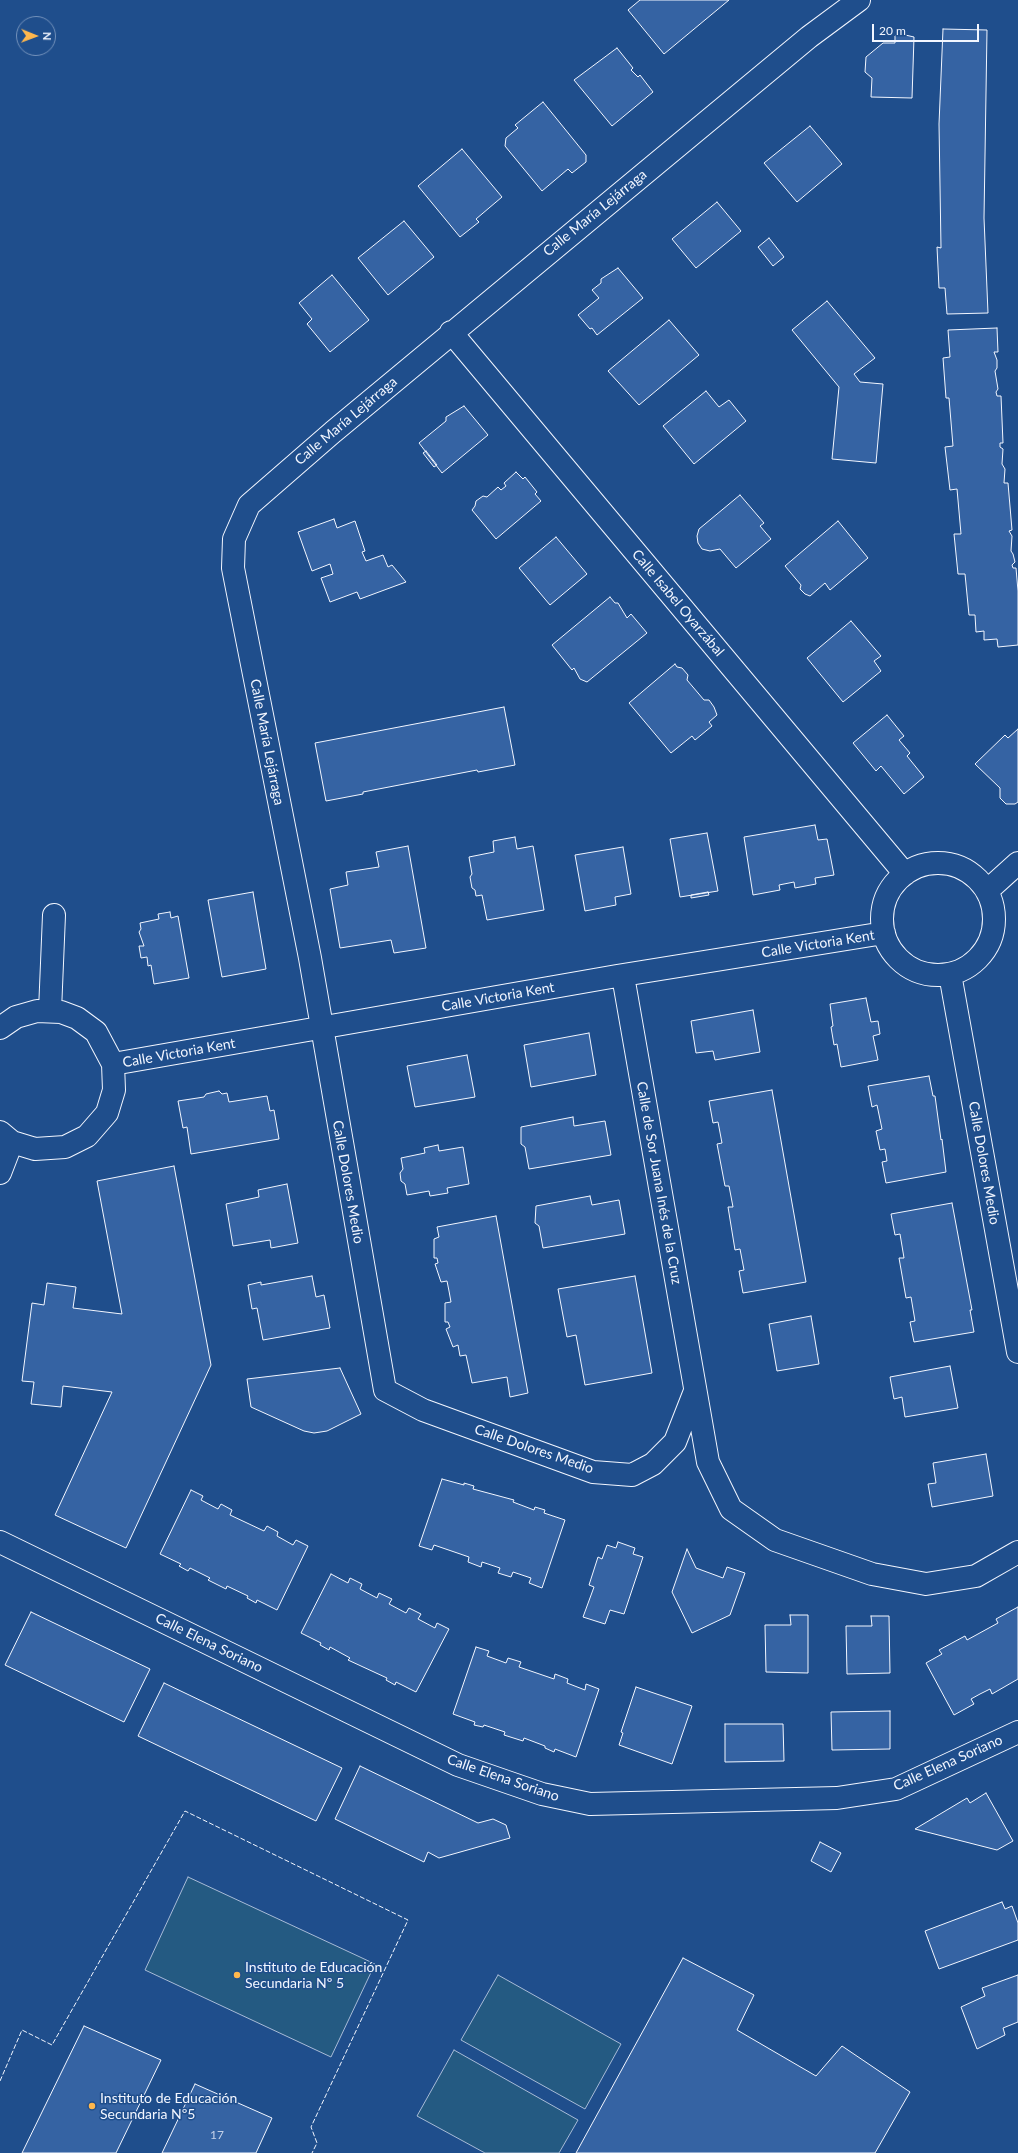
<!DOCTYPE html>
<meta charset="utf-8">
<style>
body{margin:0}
#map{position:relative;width:1018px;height:2153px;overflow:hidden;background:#1f4e8c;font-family:Lato,sans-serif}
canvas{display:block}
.north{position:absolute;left:16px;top:16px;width:40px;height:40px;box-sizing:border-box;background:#1f4e8c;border:1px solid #7391ba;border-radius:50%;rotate:91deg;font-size:11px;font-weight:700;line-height:16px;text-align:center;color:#f2f6ff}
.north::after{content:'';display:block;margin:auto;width:14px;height:18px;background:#ffb74d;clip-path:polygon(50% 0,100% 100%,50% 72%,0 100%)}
.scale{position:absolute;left:872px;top:24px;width:107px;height:18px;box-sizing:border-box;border:2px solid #f2f6ff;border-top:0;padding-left:5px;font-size:12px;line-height:14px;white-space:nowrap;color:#f2f6ff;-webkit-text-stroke:3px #1f4e8c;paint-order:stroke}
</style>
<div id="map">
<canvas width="1018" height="2153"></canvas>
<div class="north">N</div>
<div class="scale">20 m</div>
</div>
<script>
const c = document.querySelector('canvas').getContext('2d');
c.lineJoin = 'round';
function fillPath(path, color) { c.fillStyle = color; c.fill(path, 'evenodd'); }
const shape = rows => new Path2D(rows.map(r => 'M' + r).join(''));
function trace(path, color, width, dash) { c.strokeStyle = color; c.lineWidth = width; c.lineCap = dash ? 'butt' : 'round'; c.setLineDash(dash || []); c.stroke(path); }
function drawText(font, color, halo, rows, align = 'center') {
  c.font = font + ' Lato,sans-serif'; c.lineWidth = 3; c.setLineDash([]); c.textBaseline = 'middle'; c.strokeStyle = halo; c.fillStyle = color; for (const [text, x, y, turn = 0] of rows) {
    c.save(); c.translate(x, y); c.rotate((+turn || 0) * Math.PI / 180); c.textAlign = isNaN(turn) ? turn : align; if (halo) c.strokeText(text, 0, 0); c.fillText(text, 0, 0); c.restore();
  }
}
const green = shape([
 [188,1877,375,1964,331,2057,145,1970,188,1877],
 [498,1975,621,2044,585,2109,461,2040,498,1975],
 [454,2050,578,2120,559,2153,485,2153,417,2116,454,2050]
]);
fillPath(green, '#245a82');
trace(green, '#a8bbd7', 1);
const building = shape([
 [640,0,729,0,664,54,628,10,640,0],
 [943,29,987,30,984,218,988,313,947,314,945,288,939,288,937,247,941,248,939,124,943,29],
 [901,34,914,37,912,98,871,97,872,78,865,72,866,57,883,43,895,43,895,36,901,34],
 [617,48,633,68,631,70,638,77,640,75,653,92,612,126,574,80,617,48],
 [543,102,586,155,586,162,572,173,568,169,542,191,505,146,506,138,518,128,515,125,543,102],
 [810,126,842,164,797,202,764,163,810,126],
 [462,149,502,197,476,219,479,222,460,237,418,186,462,149],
 [717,202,741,231,696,268,672,239,717,202],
 [404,221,434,257,388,295,358,258,404,221],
 [769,238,784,257,773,266,758,247,769,238],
 [618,268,643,298,597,335,592,328,590,329,578,315,599,298,592,290,601,283,601,279,618,268],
 [332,275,369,320,330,352,307,324,312,319,299,303,332,275],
 [827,301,875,358,854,374,860,382,883,384,876,463,832,459,839,387,792,330,827,301],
 [669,320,699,355,639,405,608,371,669,320],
 [997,328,998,352,994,352,997,360,997,368,995,371,998,389,996,392,997,396,1001,396,1003,443,1000,443,1000,447,1003,449,1002,464,1005,469,1004,483,1008,483,1012,530,1009,531,1012,536,1011,551,1013,554,1015,562,1012,565,1013,568,1016,568,1018,591,1018,645,998,647,997,639,984,640,984,631,976,632,975,615,969,615,965,574,958,574,954,534,961,534,957,489,950,490,945,447,953,446,949,398,946,398,943,358,950,357,948,330,997,328],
 [706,391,719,407,729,400,746,421,694,464,663,426,706,391],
 [464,406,488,435,442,473,419,443,446,421,446,417,464,406],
 [426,451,437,465,434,467,423,453,426,451],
 [516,472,523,479,525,477,537,492,535,494,541,501,496,539,472,510,475,506,476,501,483,496,487,497,498,487,501,490,506,486,504,483,516,472],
 [740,495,764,523,760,526,771,539,736,568,720,549,710,551,702,549,698,543,697,536,699,529,740,495],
 [334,519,337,528,355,521,365,551,362,552,366,561,383,555,388,567,392,565,406,582,360,599,357,592,330,602,321,578,333,574,330,564,312,571,298,532,334,519],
 [838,521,868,558,830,590,825,583,810,596,805,594,800,589,801,585,785,566,838,521],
 [556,537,587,574,550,605,519,568,556,537],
 [610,597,615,603,618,603,627,618,631,614,647,633,587,682,580,679,574,668,572,670,552,645,610,597],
 [851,621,881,656,874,661,881,671,843,702,807,658,851,621],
 [675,664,677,667,682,668,688,675,687,680,704,700,709,700,714,707,717,715,709,722,712,726,695,740,692,736,671,753,629,703,675,664],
 [504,707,515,765,478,772,477,770,363,792,363,794,326,801,315,743,504,707],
 [887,715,904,736,899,740,910,753,907,756,924,777,904,794,881,766,876,771,853,743,887,715],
 [1018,729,1018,802,1015,804,1006,804,1000,798,1000,788,975,764,1005,735,1008,738,1018,729],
 [815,825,818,840,827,839,834,875,815,878,816,884,795,888,794,882,779,885,780,890,753,895,744,837,815,825],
 [707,833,718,891,680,897,670,839,707,833],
 [515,837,517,849,533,846,544,910,487,920,482,895,476,896,475,890,472,888,470,877,472,874,469,857,494,852,493,841,515,837],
 [408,846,426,948,394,953,391,940,340,948,330,889,348,885,346,872,379,867,376,852,408,846],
 [623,847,631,894,615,897,616,905,585,911,575,855,623,847],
 [253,892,266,969,222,977,208,900,253,892],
 [708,892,709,895,691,898,691,895,708,892],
 [170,912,171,918,178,916,189,978,154,984,151,965,148,966,147,957,141,958,139,946,144,946,139,932,141,929,140,923,159,919,158,914,170,912],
 [866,998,871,1022,878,1021,880,1034,873,1036,878,1060,841,1067,837,1044,834,1045,831,1027,833,1026,830,1004,866,998],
 [753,1010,760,1052,715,1060,713,1051,696,1053,691,1021,753,1010],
 [589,1033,596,1075,531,1087,524,1045,589,1033],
 [467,1055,475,1097,415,1107,407,1066,467,1055],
 [929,1076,933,1096,935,1096,941,1140,942,1139,946,1172,886,1183,882,1162,887,1161,885,1149,880,1150,876,1131,882,1129,877,1105,872,1107,868,1086,929,1076],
 [772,1090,806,1282,743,1293,739,1271,744,1270,740,1249,735,1250,728,1207,733,1207,729,1186,725,1186,717,1144,722,1143,718,1122,713,1123,709,1101,772,1090],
 [219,1091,222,1094,227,1093,229,1102,267,1096,270,1111,274,1110,279,1139,191,1154,187,1127,183,1128,178,1101,204,1097,206,1094,219,1091],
 [573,1117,574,1126,605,1121,611,1155,529,1169,525,1147,521,1144,521,1127,573,1117],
 [438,1145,439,1151,463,1147,469,1184,447,1188,448,1193,430,1196,429,1191,407,1195,405,1184,401,1181,400,1173,403,1169,401,1158,425,1153,424,1148,438,1145],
 [174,1166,211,1365,126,1548,55,1515,112,1392,63,1386,61,1407,31,1404,34,1382,22,1381,32,1303,44,1305,47,1283,76,1287,73,1308,122,1314,97,1181,174,1166],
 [287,1184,298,1243,271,1248,270,1240,233,1246,226,1204,259,1197,258,1190,287,1184],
 [590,1196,592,1205,619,1200,625,1234,543,1248,539,1226,535,1223,536,1206,590,1196],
 [952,1203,972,1310,970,1310,974,1332,914,1342,910,1322,915,1321,911,1297,906,1298,899,1258,904,1258,900,1234,895,1235,891,1214,952,1203],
 [496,1216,528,1393,510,1397,507,1377,472,1383,466,1355,460,1356,458,1345,453,1347,446,1329,450,1327,448,1322,445,1322,445,1303,451,1302,449,1291,447,1281,441,1282,435,1264,438,1263,437,1258,434,1258,434,1239,439,1237,437,1227,496,1216],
 [312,1276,316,1297,324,1295,330,1328,263,1340,257,1308,252,1309,248,1285,261,1282,261,1285,312,1276],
 [635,1276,652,1373,585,1385,576,1335,567,1337,558,1289,635,1276],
 [811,1316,819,1364,777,1371,769,1324,811,1316],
 [950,1366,958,1408,905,1417,902,1397,894,1399,890,1377,950,1366],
 [340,1368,361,1414,327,1431,314,1433,304,1431,251,1407,247,1379,340,1368],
 [986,1454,993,1496,932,1507,928,1484,936,1483,933,1463,986,1454],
 [442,1479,464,1485,464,1483,474,1486,473,1489,514,1500,513,1502,534,1510,535,1507,545,1510,544,1513,565,1520,542,1588,529,1583,531,1578,513,1572,511,1577,498,1573,500,1568,482,1562,481,1567,468,1562,469,1557,434,1545,432,1550,419,1546,442,1479],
 [191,1490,203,1496,201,1500,218,1509,221,1504,232,1510,230,1515,264,1531,267,1526,278,1532,277,1536,293,1545,296,1540,308,1546,277,1610,257,1600,256,1603,247,1598,248,1596,227,1586,226,1589,208,1580,210,1578,190,1568,188,1571,179,1566,181,1564,160,1554,191,1490],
 [618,1542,635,1548,633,1554,643,1557,624,1614,610,1610,605,1624,583,1617,594,1587,589,1585,598,1557,602,1559,607,1545,616,1548,618,1542],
 [687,1549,696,1568,723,1578,727,1567,745,1573,730,1615,692,1633,672,1592,687,1549],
 [331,1574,348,1583,350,1578,362,1584,360,1589,377,1598,379,1593,392,1599,389,1604,406,1613,409,1608,421,1614,418,1619,435,1628,437,1623,449,1629,416,1692,396,1682,395,1685,386,1680,387,1678,348,1660,350,1658,330,1647,329,1650,320,1645,321,1643,301,1633,331,1574],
 [1018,1607,1018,1679,992,1694,990,1689,980,1694,971,1699,974,1704,954,1715,926,1663,942,1654,939,1650,965,1636,967,1640,998,1623,996,1619,1018,1607],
 [31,1612,150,1669,124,1722,5,1665,31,1612],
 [790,1615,808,1615,808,1673,766,1672,765,1625,791,1625,790,1615],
 [871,1616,889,1616,890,1673,847,1674,846,1626,872,1626,871,1616],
 [476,1647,489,1651,487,1656,506,1663,508,1658,521,1662,519,1667,554,1679,555,1674,568,1679,567,1683,585,1690,586,1684,599,1689,576,1757,555,1749,554,1752,545,1748,545,1746,524,1738,523,1741,504,1735,505,1732,484,1725,483,1727,474,1725,475,1722,453,1714,476,1647],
 [164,1683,342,1768,316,1821,138,1736,164,1683],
 [636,1687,692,1706,672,1764,619,1745,623,1733,621,1732,636,1687],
 [890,1711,890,1749,832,1750,831,1712,890,1711],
 [725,1724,783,1724,784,1761,725,1762,725,1724],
 [360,1766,478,1823,493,1819,506,1825,510,1838,439,1858,428,1852,424,1862,335,1819,360,1766],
 [986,1793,1013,1841,997,1850,915,1829,967,1798,970,1803,986,1793],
 [820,1842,841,1853,831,1872,811,1861,820,1842],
 [1002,1902,1005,1909,1012,1906,1018,1923,1018,1940,939,1969,925,1931,1002,1902],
 [683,1958,754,1995,737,2030,816,2076,842,2046,910,2092,875,2153,576,2153,683,1958],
 [1018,1975,1018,2022,1003,2028,1005,2035,977,2049,961,2007,985,1996,982,1988,1018,1975],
 [84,2026,161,2060,116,2153,22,2153,84,2026],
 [195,2084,272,2118,256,2153,162,2153,195,2084]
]);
fillPath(building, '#3563a3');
trace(building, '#f2f6ff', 1);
const minor = shape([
 [451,332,905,874],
 '882 919a56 56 0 1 1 112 0a56 56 0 1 1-112 0Z',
 [987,891,1018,863],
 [950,974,1018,1352],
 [623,976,708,1462,731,1509,775,1540,872,1574,926,1584,976,1576,1018,1552],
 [50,1011,54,915],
 [0,1028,16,1017,37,1011,61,1012,77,1018,96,1032,113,1064,114,1090,107,1113,87,1136,65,1147,35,1149,12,1142,0,1132],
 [113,1064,617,976,884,933],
 [0,1173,12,1142],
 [695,1391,675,1442,653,1464,632,1475,593,1472,423,1410,385,1390,310,958,233,568,234,539,249,505,333,432,809,37,859,0],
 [0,1542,458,1765,542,1794,590,1804,837,1798,896,1789,1018,1732]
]);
trace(minor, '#f2f6ff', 24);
trace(minor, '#1f4e8c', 22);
trace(shape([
 [0,2081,22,2030,52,2045,185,1811,408,1920,311,2127,317,2143,312,2153]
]), '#f2f6ff', 1, [5, 2]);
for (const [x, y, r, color] of [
 [237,1975,4,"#ffb74d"],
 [92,2106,4,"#ffb74d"]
]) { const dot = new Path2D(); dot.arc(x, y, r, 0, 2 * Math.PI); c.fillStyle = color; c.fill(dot); trace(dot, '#1f4e8c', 1.5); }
drawText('12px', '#c3d1e8', null, [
 ["17",217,2135]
]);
drawText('14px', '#f2f6ff', '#1f4e8c', [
 ["Calle María Lejárraga",595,213,-39],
 ["Calle María Lejárraga",346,421,-40],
 ["Calle Isabel Oyarzábal",678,603,50],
 ["Calle María Lejárraga",267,742,79],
 ["Calle Victoria Kent",818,944,-9],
 ["Calle Victoria Kent",498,997,-10],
 ["Calle Victoria Kent",179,1053,-10],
 ["Calle Dolores Medio",984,1163,80],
 ["Calle Dolores Medio",348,1182,80],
 ["Calle de Sor Juana Inés de la Cruz",659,1183,80],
 ["Calle Dolores Medio",534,1449,19],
 ["Calle Elena Soriano",209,1643,26],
 ["Calle Elena Soriano",948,1763,-24],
 ["Calle Elena Soriano",503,1778,19]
]);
drawText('14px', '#f2f6ff', '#1f4e8c', [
 ["Instituto de Educación",245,1967],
 ["Secundaria Nº 5",245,1983],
 ["Instituto de Educación",100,2098],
 ["Secundaria Nº5",100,2114]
], 'left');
</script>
